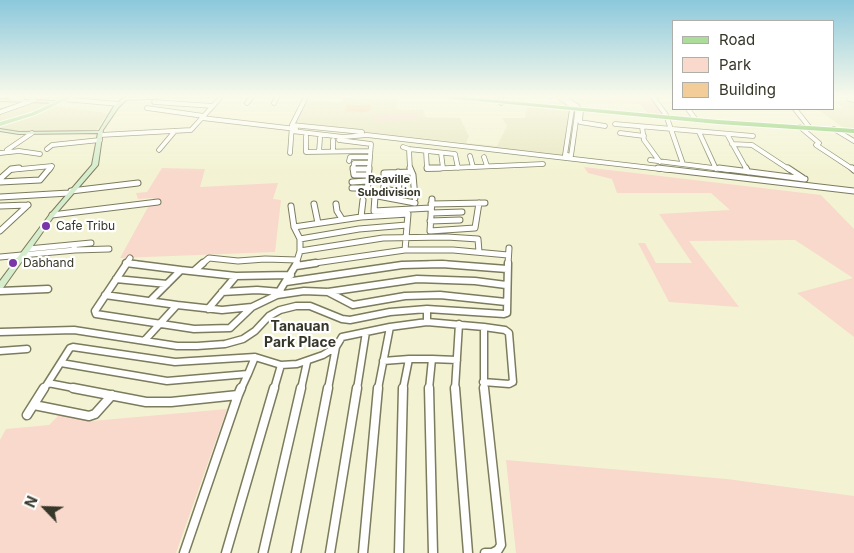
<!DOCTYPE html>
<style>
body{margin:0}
#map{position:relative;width:854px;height:553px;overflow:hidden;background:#f3f3d3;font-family:Inter,sans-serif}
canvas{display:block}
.legend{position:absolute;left:672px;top:20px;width:162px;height:90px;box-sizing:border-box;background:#fff;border:1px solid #afafa9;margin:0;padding:6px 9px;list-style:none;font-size:15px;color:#363629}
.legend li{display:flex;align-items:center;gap:10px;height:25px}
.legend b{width:25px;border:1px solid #afafa9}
.north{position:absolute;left:20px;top:483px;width:50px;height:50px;-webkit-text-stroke:4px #fff;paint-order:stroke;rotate:294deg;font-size:14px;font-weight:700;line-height:20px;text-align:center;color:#363629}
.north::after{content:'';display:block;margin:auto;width:18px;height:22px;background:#363629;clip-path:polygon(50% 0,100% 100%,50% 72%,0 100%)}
</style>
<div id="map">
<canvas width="854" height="553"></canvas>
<ul class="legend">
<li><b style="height:6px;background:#abdc9a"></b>Road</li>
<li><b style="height:14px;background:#f8d9cc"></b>Park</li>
<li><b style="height:14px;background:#f2cc99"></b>Building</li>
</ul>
<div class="north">N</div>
</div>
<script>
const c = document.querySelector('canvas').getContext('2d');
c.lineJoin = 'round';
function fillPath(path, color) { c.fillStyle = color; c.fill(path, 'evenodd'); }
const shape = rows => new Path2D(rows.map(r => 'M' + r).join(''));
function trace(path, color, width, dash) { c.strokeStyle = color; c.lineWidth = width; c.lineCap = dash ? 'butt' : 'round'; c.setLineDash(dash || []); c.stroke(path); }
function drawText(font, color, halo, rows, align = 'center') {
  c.font = font + ' Inter,sans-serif'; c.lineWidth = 4.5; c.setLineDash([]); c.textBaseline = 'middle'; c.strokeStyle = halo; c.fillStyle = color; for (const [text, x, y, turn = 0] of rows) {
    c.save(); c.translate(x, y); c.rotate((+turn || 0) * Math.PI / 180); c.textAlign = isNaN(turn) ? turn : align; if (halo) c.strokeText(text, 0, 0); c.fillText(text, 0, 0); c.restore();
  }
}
fillPath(shape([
 [343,98,398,100,396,109,424,110,425,117,460,118,469,136,466,143,497,146,507,126,502,118,525,118,527,107,577,112,572,158,464,145,465,143,293,124,305,100,342,102],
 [833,100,854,101,854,129,845,129,817,109,843,108],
 [31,101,56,103,0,122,0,112],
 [54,106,108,113,95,132,22,132,0,128,0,125]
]), '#e7e6c0');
fillPath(shape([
 [572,97,655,97,667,117,650,116,640,104,580,102],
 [417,114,417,120,373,121,374,115],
 [584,167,821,195,854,229,854,337,797,293,853,278,795,240,689,241,739,307,669,302,638,243,645,243,656,263,692,263,659,214,730,210,711,193,617,193,612,179,588,173],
 [162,168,205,169,200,187,278,183,273,199,281,200,275,252,120,258,153,198,138,199,136,193,147,192],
 [227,409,176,553,0,553,0,440,6,429,49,425,60,414,92,421],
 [506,460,727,479,854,496,854,553,516,553]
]), '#f8d9cc');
fillPath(shape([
 [347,104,353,105,371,105,370,111,364,112,345,111]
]), '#f2cc99');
const streetFar3 = shape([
 [10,97,22,99],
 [501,97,501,103],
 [559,97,574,107,572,109,565,155],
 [564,97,578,107,571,156,567,155],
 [653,97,666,115,683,164],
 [126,98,155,97],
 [63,99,119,104],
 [849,99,854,100],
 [154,102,213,106],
 [247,103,252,97],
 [274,103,277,97],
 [147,108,204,116],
 [688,109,696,120],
 [795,109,810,128],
 [581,110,580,122,605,126],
 [0,112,34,100],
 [202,118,296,129],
 [615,124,753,136],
 [292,125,362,132],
 [642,127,644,140,660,162],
 [800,127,819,143,816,145,854,170],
 [834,129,854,141],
 [292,131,343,137,367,135,669,170],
 [699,132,716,169],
 [620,133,644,136],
 [727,134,747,170],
 [100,135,191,130,221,97],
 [306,136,306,152,370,151],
 [333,140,333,151],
 [339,140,371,144,369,170],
 [732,144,752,145,790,170],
 [403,147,409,149,410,170],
 [47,149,52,145,100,140],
 [409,149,455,154,458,168],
 [7,150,32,133],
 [159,150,175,131],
 [426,151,427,169,543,164],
 [319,152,320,138],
 [0,153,19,151,40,154],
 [290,153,292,125,306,97],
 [441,153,443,168],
 [470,156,473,167],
 [484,157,487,166],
 [650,160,729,170],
 [349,161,350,157,369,157],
 [353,169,369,169],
 [10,170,52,166],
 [49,170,52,166],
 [353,170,354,163,369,163]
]);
const streetFar2 = shape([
 [353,168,354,175,368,175],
 [369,168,367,194,415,203],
 [410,168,413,175,415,198],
 [427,168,440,168],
 [658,168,854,191],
 [719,168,805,179],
 [746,168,748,172],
 [788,168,803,178],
 [852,168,854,170],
 [353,169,369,169],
 [398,172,399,192],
 [411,172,384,173,384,189,415,195],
 [0,179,11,169,19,168],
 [0,182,40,180,50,168],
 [352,182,368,181],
 [352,188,367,188],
 [71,191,138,183],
 [375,196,374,211,431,208],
 [0,197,69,193],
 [432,199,430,231,475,228,479,203],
 [314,204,318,223],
 [336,204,337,211,342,219],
 [431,204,485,203],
 [0,206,28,205],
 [291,206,294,227],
 [431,213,462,212],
 [52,215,158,202],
 [361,217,363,200],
 [430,221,460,220],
 [0,231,28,205],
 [300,239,359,229,407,225],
 [74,247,75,250,109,249],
 [28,249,91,243],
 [300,251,383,238,447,237,478,239,479,252],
 [0,257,75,250],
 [126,263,136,264],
 [126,264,130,258],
 [202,264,209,258,238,261,265,259,297,260],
 [296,264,300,251,300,239,294,227,361,217,408,214,405,250],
 [308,264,405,250,453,250,508,255],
 [430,264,446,264],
 [508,264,509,248]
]);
const streetFar1 = shape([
 [126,263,181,270,150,301],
 [127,263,95,311,96,314,194,329,230,328,252,307],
 [296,266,316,263],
 [181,270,236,276],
 [194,271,203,263],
 [116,279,167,284],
 [286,282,402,265,442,264,507,269],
 [0,291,48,289],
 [222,292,257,290,281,292],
 [328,292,353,305,405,296,440,295,506,302],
 [105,295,177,305],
 [277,295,304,291,328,292,417,279,475,281,506,285],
 [208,309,236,276,291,275],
 [427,322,484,327,484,389],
 [0,332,74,330,177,346,197,346,225,344,243,339,255,331,269,316,280,310,296,306,310,306,342,319,350,320,390,312,427,309,504,314,507,313,508,263],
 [145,340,177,305,222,310,252,307,277,295,297,263],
 [0,351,27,349],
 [383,361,409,359],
 [61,363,167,381,248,374,241,389],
 [248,374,255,357],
 [483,382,509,384,513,382,509,333,505,330,484,327],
 [48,383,79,389],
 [44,389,70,348,73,347,175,362,255,357,281,365,297,364,323,355,336,347,342,337,390,327,427,322,427,309],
 [274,389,281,365],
 [301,389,307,362],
 [328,389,336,347],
 [357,389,366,332],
 [378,389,390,327],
 [403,389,409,359,432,359],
 [429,389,432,359,457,360],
 [455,389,459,324]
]);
const street = shape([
 [73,388,146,402,171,402,238,395,241,388],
 [429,388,433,553],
 [455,388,468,553],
 [484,388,501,545,498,550,492,553,485,553],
 [34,405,89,416,95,414,112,395],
 [27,415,44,388],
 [184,553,238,395],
 [226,553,274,388],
 [263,553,301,388],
 [296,553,328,388],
 [330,553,357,388],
 [363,553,378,388],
 [399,553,403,388]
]);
const secondary = shape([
 [124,97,129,97,118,108,103,130,98,165,54,216,3,288,0,288,0,281,50,214,92,165,98,133,19,134,0,131,0,129,19,132,99,131,114,106,124,97],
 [0,99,57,101,59,102,57,103,0,101,0,99]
]);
const primary = shape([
 [66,97,73,97,35,115,0,126,0,122,31,113,66,97]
]);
const highway = shape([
 [435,97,461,97,718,120,854,129,854,133,718,124,435,97]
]);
trace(streetFar3, '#7b7b5e', 5.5);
trace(streetFar2, '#7b7b5e', 7);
trace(streetFar1, '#7b7b5e', 9);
trace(street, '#7b7b5e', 11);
trace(secondary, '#7b7b5e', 2);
trace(primary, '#fff', 2);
trace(highway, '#fff', 2);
trace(streetFar3, '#fff', 4);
trace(streetFar2, '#fff', 5);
trace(streetFar1, '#fff', 6);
trace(street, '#fff', 8);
fillPath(secondary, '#d5edcd');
fillPath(primary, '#abdc9a');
fillPath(highway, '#73c457');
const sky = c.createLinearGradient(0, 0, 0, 175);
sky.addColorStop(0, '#8bc8dc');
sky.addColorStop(0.55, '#fafaeb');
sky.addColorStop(1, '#fafaeb00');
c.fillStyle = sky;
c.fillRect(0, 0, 854, 175);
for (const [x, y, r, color] of [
 [46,226,5,"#7a35a9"],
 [13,263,5,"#7a35a9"]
]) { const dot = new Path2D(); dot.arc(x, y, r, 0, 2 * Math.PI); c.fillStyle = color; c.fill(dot); trace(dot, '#fff', 2); }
drawText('bold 11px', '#363629', '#fff', [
 ["Reaville",389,180],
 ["Subdivision",389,193]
]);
drawText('12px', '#363629', '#fff', [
 ["Cafe Tribu",56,226],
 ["Dabhand",23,263]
], 'left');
drawText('bold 14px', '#363629', '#fff', [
 ["Tanauan",300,327],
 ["Park Place",300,343]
]);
</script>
